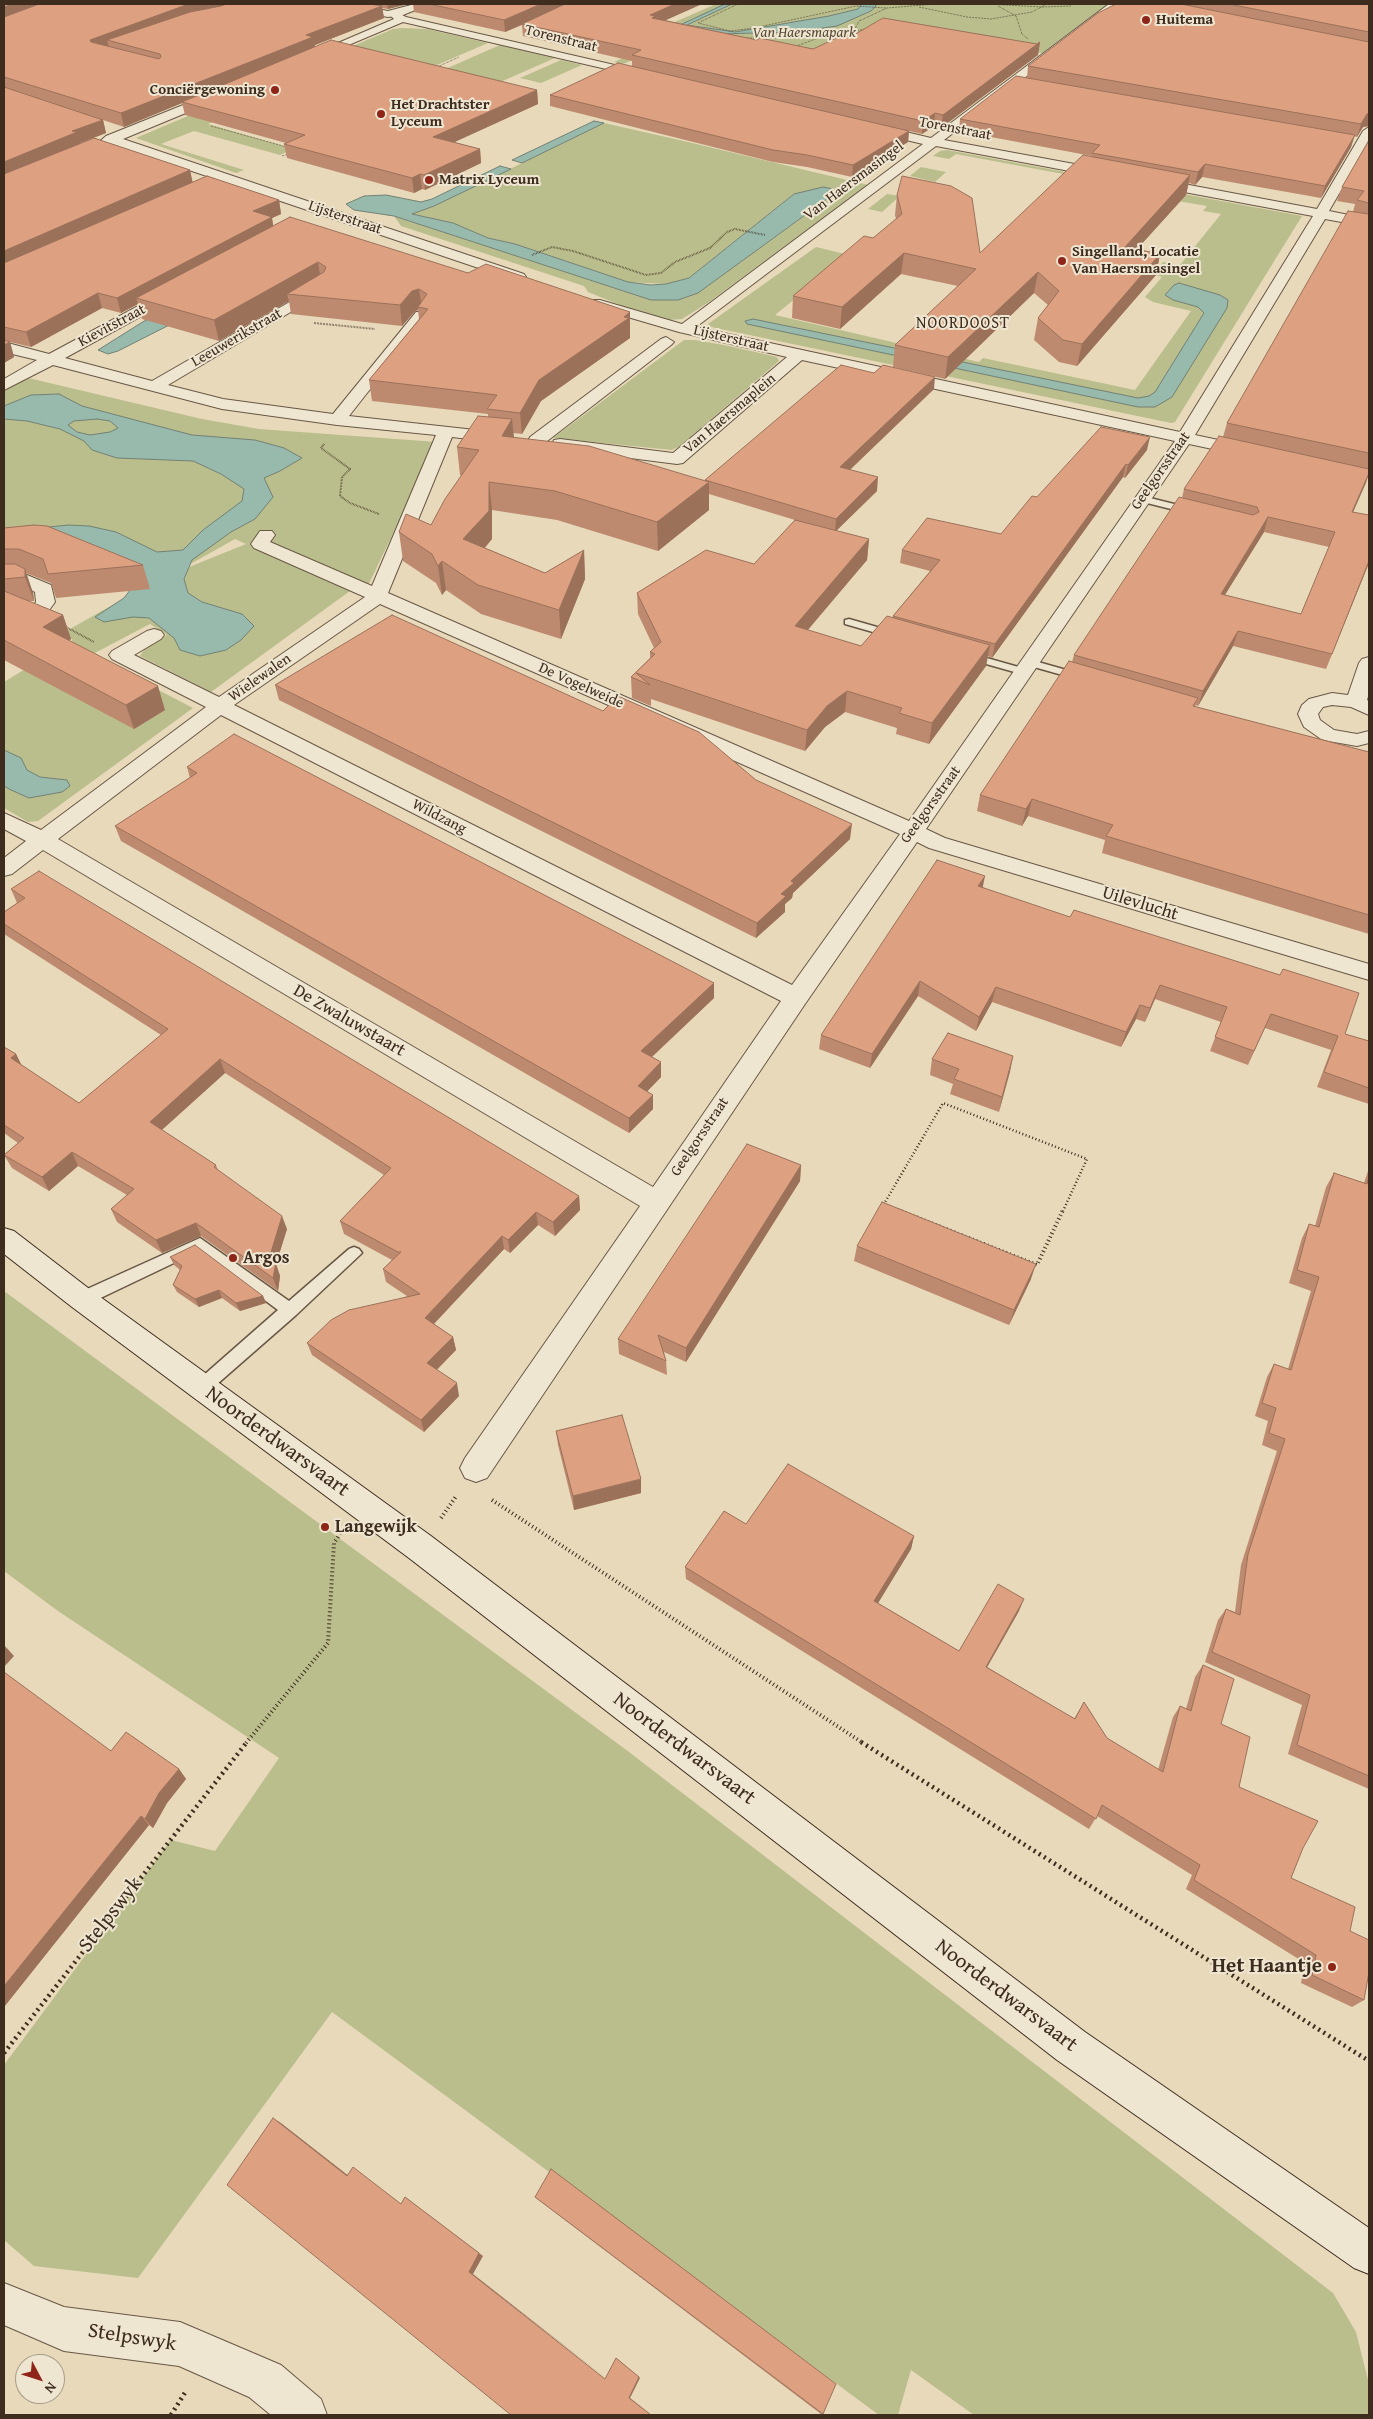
<!DOCTYPE html>
<meta charset="utf-8">
<style>
body{margin:0}
#map{position:relative;width:1373px;height:2419px;overflow:hidden;background:#e7d9ba;font-family:"Gentium Book Plus",serif}
canvas{display:block}
.frame{position:absolute;inset:0;border:5px solid #3e2c1e;pointer-events:none}
.north{position:absolute;left:15px;top:2354px;width:50px;height:50px;box-sizing:border-box;background:#efe6d2;border:1px solid #a89c8a;border-radius:50%;rotate:130deg;font-size:14px;font-weight:700;line-height:20px;text-align:center;color:#3e2c1e}
.north::after{content:'';display:block;margin:auto;width:18px;height:22px;background:#8f2418;clip-path:polygon(50% 0,100% 100%,50% 72%,0 100%)}
</style>
<div id="map">
<canvas width="1373" height="2419"></canvas>
<div class="frame"></div>
<div class="north">N</div>
</div>
<script>
const c = document.querySelector('canvas').getContext('2d');
c.lineJoin = 'round';
function fillPath(path, color) { c.fillStyle = color; c.fill(path, 'evenodd'); }
const shape = rows => new Path2D(rows.map(r => 'M' + r).join(''));
function trace(path, color, width, dash) { c.strokeStyle = color; c.lineWidth = width; c.lineCap = dash ? 'butt' : 'round'; c.setLineDash(dash || []); c.stroke(path); }
function drawText(font, color, halo, rows, align = 'center') {
  c.font = font + ' "Gentium Book Plus",serif'; c.lineWidth = 4; c.setLineDash([]); c.textBaseline = 'middle'; c.strokeStyle = halo; c.fillStyle = color; for (const [text, x, y, turn = 0] of rows) {
    c.save(); c.translate(x, y); c.rotate((+turn || 0) * Math.PI / 180); c.textAlign = isNaN(turn) ? turn : align; if (halo) c.strokeText(text, 0, 0); c.fillText(text, 0, 0); c.restore();
  }
}
fillPath(shape([
 [716,4,1109,4,1042,53,911,31,808,64,686,37,623,64,614,62,674,34,668,25],
 [402,28,427,29,488,43,423,71,369,59,208,124,294,149,280,155,194,131,161,144,244,170,236,173,136,138,393,29],
 [500,45,555,58,489,87,434,74],
 [561,60,582,65,541,83,520,78],
 [604,123,688,142,868,185,709,302,682,319,668,320,630,309,588,292,584,286,401,226,394,216,651,300,678,300,697,293,835,194,833,189,794,194,689,278,666,284,628,282,515,244,488,238,453,223,411,214,434,206],
 [947,150,1302,216,1175,422,1171,423,711,327,708,324,816,247,849,255,775,315,979,362,983,358,1135,390,1191,311,1153,302,1145,297,1162,277,1153,274,1163,262,1180,265,1221,214,1203,211,1207,206,1113,190,1117,184,956,154,949,159,933,156,940,151],
 [921,167,946,172,935,182,910,176],
 [887,194,900,196,882,212,868,209],
 [684,340,695,340,729,346,777,357,779,361,680,446,672,450,553,438],
 [24,377,202,419,259,429,437,442,363,596,350,591,211,692,140,656,145,648,167,635,150,624,91,655,193,708,38,821,28,822,4,808,4,682,73,640,61,634,139,590,4,542,4,387],
 [235,539,246,544,184,569,187,566],
 [4,1291,629,1752,1333,2293,1356,2332,1369,2384,1369,2415,974,2415,911,2370,898,2415,879,2415,332,2012,138,2278,34,2266,4,2240,4,2065,171,1840,215,1851,279,1758,58,1611,4,1571]
]), '#babe8c');
const water = shape([
 [725,4,732,4,687,25,735,32,829,16,858,9,862,4,875,4,876,6,871,11,837,26,796,32,717,34,680,25,725,4],
 [594,121,604,123,522,163,512,160,594,121],
 [500,166,511,169,434,206,412,214,453,223,488,238,515,244,628,282,651,285,666,284,689,278,794,194,823,187,833,189,834,194,698,293,678,300,651,300,394,216,354,210,346,204,364,196,386,195,421,202,432,199,500,166],
 [264,255,264,277,118,351,108,354,98,350,141,323,264,255],
 [1179,283,1220,295,1228,300,1227,308,1172,397,1155,407,1138,407,747,324,745,321,753,319,1138,398,1149,396,1155,392,1204,313,1198,307,1173,300,1165,295,1174,285,1179,283],
 [59,394,82,406,192,435,255,440,284,448,302,458,280,471,264,478,273,497,255,519,231,532,192,560,184,579,188,593,202,602,242,614,254,626,241,640,226,650,200,656,180,650,174,638,149,618,133,617,104,622,95,617,124,598,134,585,4,544,4,528,8,531,69,525,89,526,116,532,157,552,183,550,203,530,242,501,244,489,221,474,193,461,117,458,92,450,84,441,60,429,27,421,4,419,4,406,31,395,59,394],
 [97,419,110,421,118,428,110,432,90,435,77,432,68,425,74,421,97,419],
 [4,750,21,758,27,770,40,777,67,780,70,786,62,792,29,798,9,789,4,786,4,750]
]);
fillPath(water, '#97baad');
trace(water, '#738174', 1);
const service = shape([
 [1142,496,1194,509,1196,511,1191,514,1139,501,1137,499,1142,496],
 [849,619,898,633,899,635,894,638,845,624,845,620,849,619],
 [969,653,1029,670,1030,672,1025,675,965,658,965,654,969,653],
 [1031,660,1084,675,1085,677,1080,680,1027,665,1026,663,1031,660],
 [200,1238,289,1301,349,1249,354,1247,359,1249,362,1253,296,1315,208,1392,202,1394,196,1392,194,1387,196,1382,278,1310,199,1251,88,1304,82,1305,76,1304,74,1299,76,1294,200,1238]
]);
const minor = shape([
 [1109,4,1120,4,944,140,1107,170,1112,171,1113,174,1112,177,1107,178,936,146,696,327,1180,432,1313,216,1152,186,1145,182,1152,178,1317,209,1363,131,1369,127,1369,142,1329,211,1369,219,1369,227,1325,219,1195,435,1256,448,1258,452,1256,456,1250,457,1189,444,926,829,945,838,1369,964,1369,980,929,848,917,842,805,1004,487,1478,476,1482,465,1478,460,1468,465,1458,640,1206,43,850,12,874,4,876,4,858,26,841,4,829,4,813,41,830,206,707,112,659,109,655,112,651,147,631,154,629,161,631,164,635,161,639,134,655,219,697,365,597,254,548,251,544,260,531,272,531,275,535,270,542,372,586,436,435,337,425,222,409,53,365,4,390,4,379,37,360,4,352,4,342,49,354,168,290,178,290,180,293,178,296,65,358,152,381,321,284,326,285,328,288,326,291,168,385,223,399,333,414,416,312,426,312,428,315,426,318,349,416,502,433,508,434,510,438,508,442,502,443,452,437,388,593,909,821,1175,441,802,360,683,463,677,464,560,449,554,448,552,444,554,440,560,439,673,453,787,357,679,332,590,306,588,303,590,300,600,300,682,324,923,144,868,131,866,128,868,125,872,124,931,138,1109,4],
 [380,604,900,834,792,985,234,705,380,604],
 [221,715,781,1001,653,1187,58,839,221,715],
 [394,11,406,17,645,72,651,75,645,78,403,22,313,60,305,60,303,58,394,19,389,14,394,11],
 [218,91,222,92,224,95,222,98,123,139,524,274,526,277,524,280,514,280,112,144,105,146,99,142,106,136,218,91],
 [666,337,674,342,671,345,542,445,530,445,528,441,530,437,661,339,666,337],
 [4,574,27,575,51,585,55,602,45,616,31,616,28,612,36,602,35,592,24,586,4,586,4,574],
 [1369,657,1369,693,1367,700,1369,701,1369,715,1351,707,1332,705,1323,707,1318,714,1320,720,1334,730,1357,734,1369,731,1369,743,1357,746,1328,741,1321,739,1304,727,1298,714,1302,705,1309,699,1332,693,1348,695,1359,663,1362,659,1369,657],
 [4,2283,64,2307,180,2322,281,2365,321,2399,327,2415,271,2415,249,2397,179,2366,64,2351,4,2325,4,2283]
]);
const tertiary = shape([
 [329,4,350,4,388,11,415,4,430,4,403,15,388,17,334,7,329,4]
]);
const secondary = shape([
 [4,1228,14,1231,92,1291,431,1536,1085,2032,1369,2228,1369,2274,1354,2268,1057,2060,409,1558,72,1307,4,1254,4,1228]
]);
trace(service, '#685745', 3);
trace(minor, '#685745', 2);
trace(tertiary, '#685745', 2);
trace(secondary, '#3e2c1e', 2);
trace(shape([
 [738,4,698,23,730,31,754,28,856,6,886,8],
 [988,4,1042,7,1071,6],
 [998,6,1016,16,1022,34,1028,39],
 [919,7,967,17,991,19,1032,12,1047,4],
 [854,31,867,29],
 [744,38,797,38,854,31,859,21,887,8,936,4],
 [794,47,818,38],
 [435,68,459,57],
 [211,126,287,147],
 [282,156,289,154]
]), '#3e2c1e', 1, [0.5, 1]);
trace(shape([
 [532,255,552,247,573,251,646,275,661,273,675,262,710,248,727,232,735,229,765,235],
 [314,323,375,329],
 [324,444,321,448,350,469,342,477,340,496,350,503,379,514],
 [64,626,94,642]
]), '#3e2c1e', 2, [0.5, 1]);
trace(shape([
 [901,1211,884,1204,943,1103,1087,1159,1063,1211]
]), '#3e2c1e', 2.5, [1, 2.5]);
trace(shape([
 [898,1210,1037,1265,1063,1210],
 [492,1500,863,1743],
 [441,1518,457,1495],
 [246,1743,328,1643,334,1543,340,1534]
]), '#3e2c1e', 4, [1, 3]);
trace(shape([
 [861,1742,1369,2061],
 [4,2053,247,1742],
 [171,2415,186,2391]
]), '#3e2c1e', 4.5, [2, 4]);
fillPath(service, '#efe6d2');
fillPath(minor, '#efe6d2');
fillPath(tertiary, '#efe6d2');
fillPath(secondary, '#efe6d2');
fillPath(shape([
 [4,4,408,4,388,9,382,8,384,18,315,45,315,47,537,90,538,104,454,142,480,149,481,163,425,190,422,189,414,193,287,158,284,144,286,143,185,115,182,103,124,127,103,120,106,133,80,143,80,144,190,170,192,182,279,200,281,214,272,218,273,226,630,312,630,338,541,401,522,434,513,433,514,438,705,481,705,480,934,389,850,470,877,491,836,531,869,539,867,560,808,630,861,646,892,618,893,616,930,571,900,563,902,550,1001,534,1037,497,1147,450,1125,478,1123,477,992,658,988,656,986,666,929,744,896,734,897,728,845,712,825,727,805,751,651,699,651,706,632,698,631,677,650,658,650,652,654,648,638,614,637,593,754,564,795,520,709,494,709,510,658,551,557,520,492,510,492,539,485,548,545,573,584,550,585,579,561,639,481,614,446,590,442,595,436,583,403,561,399,532,431,525,462,475,460,475,457,447,488,417,488,414,372,401,369,380,419,319,418,310,415,311,402,326,291,314,289,301,219,341,142,319,138,304,121,313,102,308,31,347,10,342,14,357,4,363],
 [413,4,702,4,665,20,757,40,813,49,852,36,1037,44,1040,42,1038,55,941,128,934,126,922,134,909,131,908,142,852,177,807,167,773,162,550,106,550,95,632,66,632,61,523,36,522,25,505,32,414,12],
 [1116,4,1369,4,1369,126,1363,127,1357,137,1354,136,1351,147,1321,198,1202,177,1195,185,1189,183,1186,195,1137,249,1160,254,1156,275,1077,366,1059,362,1034,340,1038,318,1048,305,1034,293,945,379,893,367,895,345,958,286,901,274,840,329,792,318,793,296,873,238,896,219,895,215,897,195,980,253,1092,157,1092,156,959,131,960,119,1027,78,1028,66],
 [1369,140,1369,474,1353,512,1369,515,1369,563,1326,669,1233,646,1198,706,1196,705,1195,707,1369,752,1369,934,1102,853,1105,840,1028,816,1022,826,977,811,980,795,1072,662,1074,655,1182,498,1184,489,1223,437,1227,423,1353,212,1355,204,1337,201,1342,187],
 [1264,532,1329,547,1301,614,1225,595],
 [4,528,143,565,150,589,56,598,51,583,26,573,33,593,34,601,28,601,63,615,71,639,69,641,165,710,134,729,4,660],
 [275,685,756,780,850,839,793,893,792,898,785,904,785,912,756,938,279,700],
 [187,767,714,983,714,998,652,1057,661,1062,661,1077,647,1091,653,1109,629,1133,121,841,115,826,190,778],
 [982,887,1345,1034,1369,1041,1369,1104,1317,1087,1331,1050,1265,1028,1248,1065,1210,1051,1221,1022,1155,999,1145,1022,1136,1019,1121,1047,992,1002,976,1031,918,996,870,1068,819,1049,821,1035],
 [11,889,579,1196,580,1210,555,1236,538,1225,510,1253,504,1249,434,1324,453,1337,456,1350,437,1370,459,1396,424,1432,312,1355,307,1343,407,1296,386,1282,383,1269,392,1260,344,1234,340,1221,384,1175,225,1073,162,1130,216,1165,218,1170,287,1229,276,1264,280,1276,278,1291,201,1236,162,1253,117,1222,111,1209,127,1195,78,1166,49,1191,12,1168,4,1155,18,1143,4,1133,4,1047,16,1054,21,1065,79,1103,161,1035,4,934,4,912,17,903],
 [1013,1056,999,1112,950,1094,953,1084,930,1075,932,1059],
 [801,1165,800,1181,686,1362,664,1352,666,1361,667,1375,619,1354,618,1339],
 [1369,1168,1369,1789,1288,1754,1302,1705,1205,1662,1218,1620,1226,1609,1235,1612,1241,1565,1277,1451,1262,1445,1268,1421,1255,1416,1267,1377,1274,1364,1288,1369,1311,1291,1289,1283,1302,1238,1309,1224,1315,1226,1326,1187,1334,1173,1364,1183],
 [857,1246,1031,1279,1009,1325,854,1261],
 [170,1257,263,1296,266,1303,240,1311,222,1298,199,1307,177,1292,173,1285,180,1270,174,1265],
 [556,1431,641,1493,574,1510,558,1445],
 [746,1524,914,1536,911,1549,878,1603,959,1651,1019,1611,987,1667,1074,1719,1084,1702,1107,1738,1158,1770,1173,1717,1180,1706,1186,1709,1195,1677,1203,1665,1221,1724,1239,1787,1303,1848,1291,1878,1350,1931,1364,2000,1352,2007,1301,1983,1305,1963,1186,1889,1192,1875,1097,1816,1089,1829,686,1579,685,1567],
 [111,1751,179,1769,186,1779,167,1803,153,1828,149,1825,4,2007],
 [535,2197,823,2414,821,2414,537,2199]
]), '#be8a6f');
fillPath(shape([
 [13,4,54,4,4,20,4,7],
 [193,4,243,4,107,40,109,47,93,52,90,40,186,5],
 [387,4,408,4,388,9],
 [541,4,569,4,505,32,504,20],
 [675,4,702,4,655,25,650,15],
 [382,6,384,18,315,45,315,49,182,102,182,103,124,127,121,113,306,35],
 [1040,42,1038,55,941,128,943,115],
 [537,90,538,104,435,151,433,137],
 [935,113,934,126,922,134,923,121],
 [1369,113,1369,126,1363,127,1357,137,1361,124,1367,114],
 [103,120,106,133,80,143,81,146,4,177,4,162,72,131],
 [909,131,908,142,852,177,853,165],
 [1355,135,1351,147,1321,198,1325,186],
 [480,149,481,163,425,190,424,175],
 [1205,164,1202,177,1195,185,1198,172],
 [190,170,193,184,4,267,4,251],
 [420,174,422,189,414,193,412,178],
 [1190,175,1186,195,1120,268,1125,247],
 [279,200,281,214,272,218,274,231,136,298,138,304,121,313,117,298,253,211],
 [904,253,901,274,840,329,842,307],
 [1160,254,1156,275,1077,366,1082,344],
 [318,262,321,282,287,294,289,301,219,341,214,320],
 [1038,272,1034,293,945,379,948,357],
 [419,289,422,308,418,307,418,310,415,311,402,326,400,305,412,291],
 [98,293,102,308,31,347,26,332],
 [630,312,630,338,541,401,522,434,520,413,539,380],
 [10,342,14,357,4,363,4,345],
 [935,377,934,389,839,480,840,467],
 [512,419,515,447,502,436],
 [1150,437,1147,450,1125,478,1128,465],
 [1126,464,1123,477,992,658,995,644],
 [1369,473,1366,483,1347,526,1352,512],
 [878,477,877,491,835,532,836,519],
 [489,482,492,510,492,539,467,567,463,539],
 [709,482,709,510,658,551,657,522],
 [1268,517,1264,532,1216,609,1221,594],
 [869,539,867,560,793,647,795,626],
 [584,550,585,579,561,639,559,610],
 [442,561,446,590,442,595,438,566],
 [1369,561,1369,563,1326,669,1332,654],
 [25,569,33,593,34,601,25,577],
 [63,615,71,639,52,652,43,627],
 [1238,631,1233,646,1198,706,1203,691],
 [990,645,986,666,929,744,932,723],
 [158,686,165,710,134,729,126,705],
 [847,691,845,712,825,727,805,751,807,730,827,706],
 [1032,799,1028,816,1022,826,1026,809],
 [852,824,850,839,793,893,792,898,785,904,785,912,756,938,757,923,791,881],
 [985,876,982,891,978,886],
 [920,981,918,996,870,1068,872,1054],
 [714,983,714,998,642,1066,641,1051],
 [1160,985,1155,999,1145,1022,1150,1008],
 [996,987,992,1002,976,1031,979,1017],
 [1140,1005,1136,1019,1121,1047,1126,1032],
 [16,1054,23,1068,11,1058],
 [1013,1056,1010,1072,999,1112,1002,1097],
 [220,1059,225,1073,156,1135,150,1122],
 [661,1062,661,1077,638,1101,638,1086],
 [653,1095,653,1109,629,1133,629,1118],
 [72,1152,78,1166,49,1191,42,1177],
 [801,1165,800,1181,686,1362,686,1348],
 [579,1196,580,1210,555,1236,553,1222],
 [536,1212,538,1225,510,1253,508,1240],
 [282,1216,287,1229,276,1264,280,1276,278,1291,273,1278,269,1259],
 [196,1223,201,1236,162,1253,156,1240],
 [502,1236,504,1249,428,1330,425,1318],
 [1036,1264,1031,1279,1009,1325,1014,1310],
 [219,1290,222,1298,199,1307,195,1299],
 [263,1296,266,1303,240,1311,236,1303],
 [453,1337,456,1350,430,1376,427,1363],
 [457,1383,459,1396,424,1432,421,1420],
 [641,1479,641,1493,574,1510,573,1496],
 [914,1536,911,1549,872,1613,874,1601],
 [1024,1599,1019,1611,981,1678,986,1667],
 [4,1645,14,1656,4,1667],
 [179,1769,186,1779,167,1803,153,1828,145,1819,159,1793],
 [141,1816,149,1825,4,2007,4,1986],
 [273,2118,281,2123,354,2180,347,2176],
 [405,2197,483,2256,473,2274,607,2379,469,2272],
 [616,2358,640,2378,630,2398,652,2415,629,2398]
]), '#9b715a');
const building = shape([
 [4,4,13,4,4,7,4,4],
 [39,4,193,4,186,5,90,40,91,42,159,59,161,57,160,54,107,40,190,12,221,6,227,4,370,4,382,6,306,35,313,37,121,113,4,77,4,17,39,4],
 [429,4,541,4,504,20,429,4],
 [565,4,675,4,650,15,655,16,652,18,757,40,760,38,813,49,843,35,852,36,883,18,1037,44,1040,42,943,115,935,113,923,121,632,55,641,50,522,24,565,4],
 [1116,4,1181,4,1369,42,1369,113,1367,114,1361,124,1028,66,1098,13,1116,4],
 [1229,4,1369,4,1369,32,1229,4],
 [331,40,537,90,433,137,480,149,424,175,420,174,412,178,284,144,305,135,182,102,331,40],
 [618,63,909,131,853,165,807,155,773,150,550,95,618,63],
 [1016,76,1355,135,1325,186,1205,164,1198,172,1092,153,1100,145,960,119,1016,76],
 [4,87,103,120,72,131,77,132,4,162,4,87],
 [94,138,190,170,4,251,4,174,94,138],
 [1369,140,1369,203,1357,200,1364,191,1342,187,1369,140],
 [1083,155,1190,175,1125,247,1160,254,1082,344,1063,340,1038,318,1059,291,1038,272,948,357,895,345,976,269,904,253,842,307,793,296,864,236,873,238,902,214,897,195,902,176,951,186,972,198,980,253,1083,155],
 [207,176,279,200,253,211,272,217,117,298,98,293,26,332,4,327,4,263,207,176],
 [1348,211,1369,214,1369,453,1227,423,1348,211],
 [290,217,468,273,486,264,630,312,624,317,629,318,539,380,520,413,487,409,497,395,369,380,428,309,418,307,427,294,419,289,412,291,400,305,287,294,324,272,326,267,318,262,214,320,136,298,290,217],
 [4,340,10,342,4,345,4,340],
 [841,365,874,373,883,365,935,377,840,467,878,477,836,519,705,480,841,365],
 [478,416,512,419,502,436,589,446,709,482,657,522,555,491,489,482,489,511,463,539,545,573,584,550,559,610,478,585,442,561,438,566,432,554,399,532,406,514,431,525,445,499,479,450,457,447,478,416],
 [1101,427,1150,437,1128,465,1126,464,995,644,893,616,940,560,902,550,927,518,1001,534,1032,496,1037,497,1101,427],
 [1219,436,1369,469,1369,473,1352,512,1369,515,1369,561,1332,654,1238,631,1203,691,1074,655,1179,497,1253,515,1259,512,1257,507,1184,489,1219,436],
 [1268,517,1335,532,1301,614,1221,594,1268,517],
 [795,520,869,539,795,626,861,646,887,616,990,645,932,723,899,713,902,708,847,691,827,706,807,730,636,673,650,685,631,677,655,654,650,652,661,642,637,593,706,550,754,564,795,520],
 [34,525,47,526,143,565,48,574,43,559,19,549,4,549,4,528,34,525],
 [4,564,15,564,25,569,25,577,4,579,4,564],
 [4,591,63,615,43,627,158,686,126,705,4,640,4,591],
 [392,615,603,711,618,696,699,732,756,780,852,824,791,881,794,883,781,894,786,896,757,923,275,685,392,615],
 [1069,661,1198,698,1193,706,1369,752,1369,915,1106,836,1113,825,1032,799,1026,809,980,795,1069,661],
 [234,734,714,983,641,1051,661,1062,638,1086,653,1095,629,1118,115,826,197,773,187,767,234,734],
 [937,860,985,876,978,886,1070,917,1074,910,1280,975,1283,969,1359,993,1345,1034,1369,1041,1369,1088,1324,1072,1338,1036,1271,1014,1254,1051,1215,1037,1227,1007,1160,985,1150,1008,1140,1005,1126,1032,996,987,979,1017,920,981,872,1054,821,1035,937,860],
 [39,871,579,1196,553,1222,536,1212,508,1240,502,1236,425,1318,453,1337,427,1363,457,1383,421,1420,307,1343,331,1320,349,1310,420,1294,383,1269,401,1252,398,1252,340,1221,391,1168,220,1059,150,1122,216,1165,214,1167,282,1216,269,1259,276,1263,273,1278,196,1223,156,1240,111,1209,134,1189,72,1152,42,1177,4,1155,24,1138,4,1125,4,1047,16,1054,11,1058,79,1103,168,1029,4,924,4,912,25,898,11,889,39,871],
 [948,1033,1013,1056,1002,1097,954,1079,959,1069,932,1059,948,1033],
 [747,1144,801,1165,686,1348,658,1335,666,1361,618,1339,747,1144],
 [1334,1173,1367,1184,1369,1177,1369,1776,1297,1745,1310,1695,1212,1652,1226,1609,1240,1615,1248,1554,1285,1439,1269,1433,1276,1408,1262,1403,1274,1364,1291,1370,1319,1277,1297,1270,1309,1224,1319,1227,1334,1173],
 [882,1202,1036,1264,1014,1310,857,1246,882,1202],
 [195,1245,263,1296,236,1303,219,1290,195,1299,173,1285,182,1266,170,1257,195,1245],
 [622,1415,641,1479,573,1496,556,1431,622,1415],
 [788,1464,914,1536,874,1601,959,1651,998,1584,1024,1599,986,1667,1075,1719,1084,1702,1107,1738,1163,1772,1180,1706,1191,1711,1203,1665,1234,1679,1221,1724,1250,1737,1239,1787,1318,1821,1303,1848,1291,1878,1355,1907,1350,1931,1369,1940,1369,1972,1364,2000,1312,1975,1316,1955,1194,1880,1200,1865,1102,1805,1096,1819,685,1567,724,1511,746,1524,788,1464],
 [4,1672,111,1751,126,1732,179,1769,159,1793,145,1819,141,1816,4,1986,4,1672],
 [273,2118,347,2176,353,2167,401,2204,405,2197,479,2253,469,2272,605,2379,616,2358,639,2377,629,2398,651,2415,511,2415,227,2185,273,2118],
 [551,2169,836,2384,823,2414,535,2197,551,2169]
]);
fillPath(building, '#dda181');
trace(building, '#9b715a', 1);
for (const [x, y, r, color] of [
 [1146,20,5,"#8f2418"],
 [275,90,5,"#8f2418"],
 [381,114,5,"#8f2418"],
 [429,180,5,"#8f2418"],
 [1062,261,5,"#8f2418"],
 [233,1258,5,"#8f2418"],
 [325,1527,5,"#8f2418"],
 [1332,1967,5,"#8f2418"]
]) { const dot = new Path2D(); dot.arc(x, y, r, 0, 2 * Math.PI); c.fillStyle = color; c.fill(dot); trace(dot, '#efe6d2', 2); }
drawText('bold 15px', '#3e2c1e', '#efe6d2', [
 ["Huitema",1156,20],
 ["Conciërgewoning",265,90,"right"],
 ["Het Drachtster",391,105],
 ["Lyceum",391,122],
 ["Matrix Lyceum",439,180],
 ["Singelland, Locatie",1072,252],
 ["Van Haersmasingel",1072,269]
], 'left');
drawText('italic 15px', '#574934', '#efe6d2', [
 ["Van Haersmapark",804,33]
]);
drawText('15px', '#3e2c1e', '#efe6d2', [
 ["Torenstraat",561,39,14],
 ["Torenstraat",955,129,11],
 ["Van Haersmasingel",854,181,-37],
 ["Lijsterstraat",345,218,19],
 ["Kievitstraat",112,326,-28],
 ["Leeuwerikstraat",237,338,-30],
 ["Lijsterstraat",731,339,13],
 ["Van Haersmaplein",730,414,-40],
 ["Geelgorsstraat",1161,471,-55],
 ["Wielewalen",260,678,-35],
 ["De Vogelweide",581,686,24],
 ["Geelgorsstraat",931,805,-54],
 ["Wildzang",439,817,27],
 ["Geelgorsstraat",700,1137,-56]
]);
c.letterSpacing = '1px';
drawText('16px', '#3e2c1e', '#efe6d2', [
 ["NOORDOOST",963,324]
]);
c.letterSpacing = '0px';
drawText('18px', '#3e2c1e', '#efe6d2', [
 ["Uilevlucht",1140,904,17],
 ["De Zwaluwstaart",349,1021,30]
]);
drawText('bold 18px', '#3e2c1e', '#efe6d2', [
 ["Argos",243,1258],
 ["Langewijk",335,1527]
], 'left');
drawText('21px', '#3e2c1e', '#efe6d2', [
 ["Noorderdwarsvaart",277,1442,36],
 ["Noorderdwarsvaart",684,1749,37],
 ["Stelpswyk",111,1915,-52],
 ["Noorderdwarsvaart",1006,1996,37],
 ["Stelpswyk",132,2338,9]
]);
drawText('bold 21px', '#3e2c1e', '#efe6d2', [
 ["Het Haantje",1322,1967]
], 'right');
</script>
